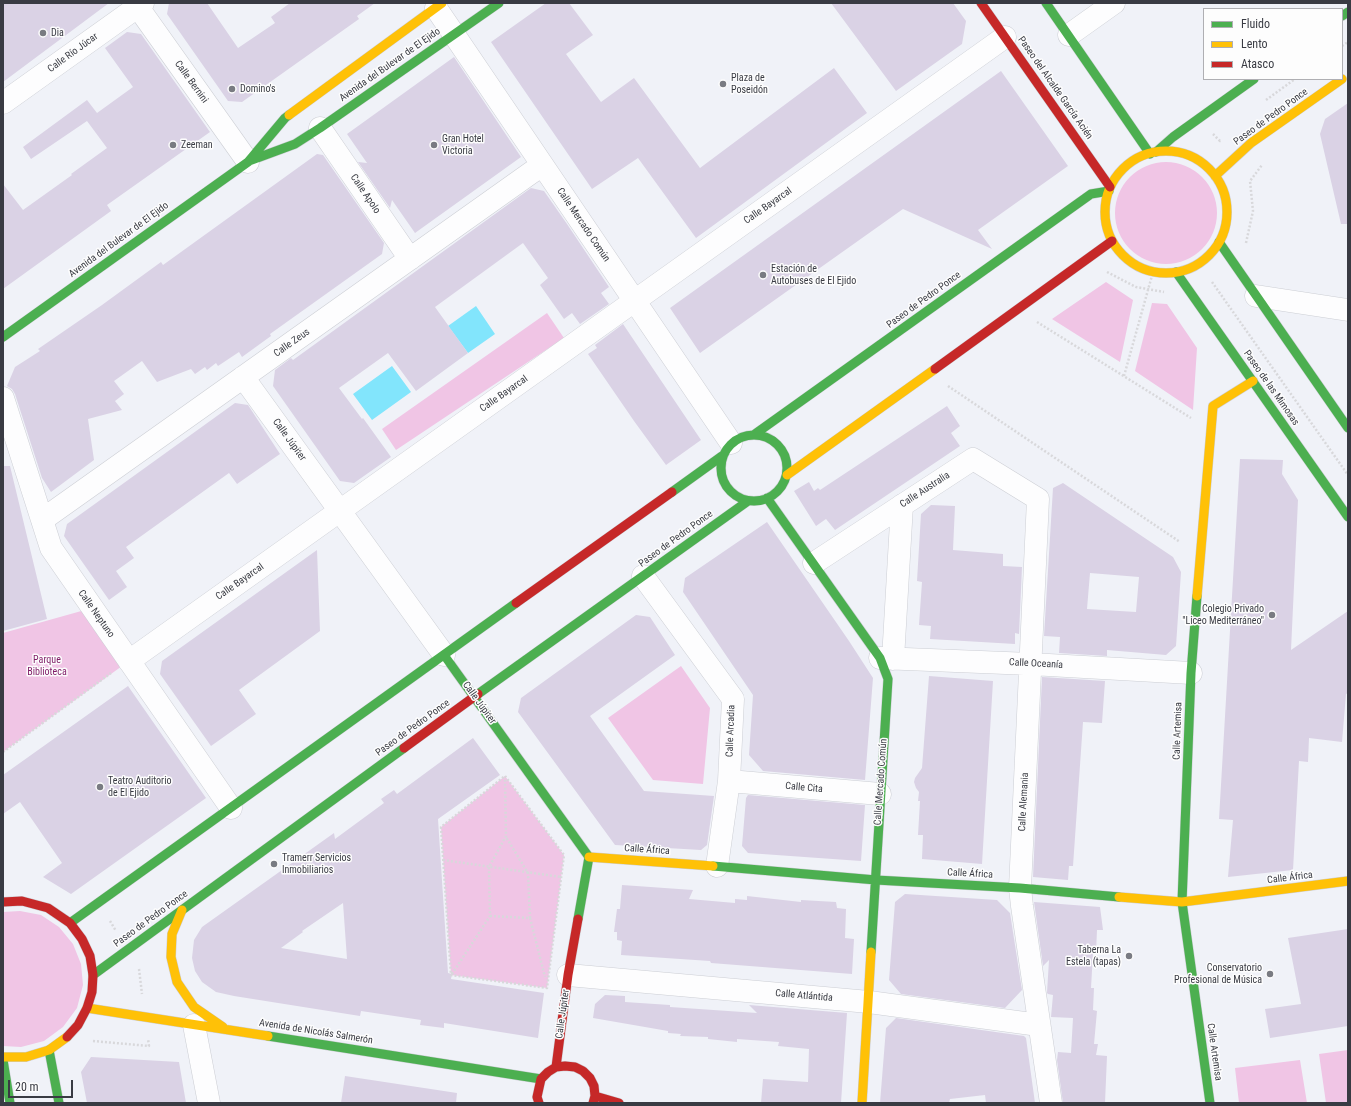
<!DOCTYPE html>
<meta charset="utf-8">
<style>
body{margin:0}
#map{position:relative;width:1351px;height:1106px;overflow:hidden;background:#f0f2f8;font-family:"Roboto Condensed",sans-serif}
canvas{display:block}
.frame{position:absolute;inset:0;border:4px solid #393b43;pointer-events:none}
.legend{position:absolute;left:1203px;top:8px;width:140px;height:72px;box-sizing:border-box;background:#fdfdfd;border:1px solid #afafb3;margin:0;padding:5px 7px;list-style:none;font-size:12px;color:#393b43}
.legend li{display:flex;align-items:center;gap:8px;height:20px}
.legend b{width:20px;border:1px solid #afafb3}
.scale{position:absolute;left:8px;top:1080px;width:65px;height:18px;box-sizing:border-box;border:2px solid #393b43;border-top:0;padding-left:5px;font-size:12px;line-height:14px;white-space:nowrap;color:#393b43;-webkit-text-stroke:3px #fdfdfd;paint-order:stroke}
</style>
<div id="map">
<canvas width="1351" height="1106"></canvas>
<div class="frame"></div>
<ul class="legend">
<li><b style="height:5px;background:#4caf50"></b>Fluido</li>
<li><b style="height:5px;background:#ffc107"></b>Lento</li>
<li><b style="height:5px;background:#c62828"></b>Atasco</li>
</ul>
<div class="scale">20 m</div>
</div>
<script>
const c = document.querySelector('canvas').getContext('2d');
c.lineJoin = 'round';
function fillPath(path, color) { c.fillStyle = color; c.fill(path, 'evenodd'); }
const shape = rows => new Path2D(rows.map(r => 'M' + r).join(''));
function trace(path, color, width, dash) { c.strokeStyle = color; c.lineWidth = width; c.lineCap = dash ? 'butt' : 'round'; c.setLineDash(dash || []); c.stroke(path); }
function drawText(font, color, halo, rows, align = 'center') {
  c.font = font + ' "Roboto Condensed",sans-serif'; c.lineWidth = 3; c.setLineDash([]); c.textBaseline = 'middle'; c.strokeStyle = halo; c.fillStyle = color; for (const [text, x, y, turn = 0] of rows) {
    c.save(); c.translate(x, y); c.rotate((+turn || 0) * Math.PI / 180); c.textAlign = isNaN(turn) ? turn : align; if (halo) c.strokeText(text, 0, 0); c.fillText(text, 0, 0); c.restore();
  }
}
fillPath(shape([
 '1115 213a51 51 0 1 1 102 0a51 51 0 1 1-102 0Z',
 [1106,282,1133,300,1120,362,1052,319],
 [1152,303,1167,304,1197,348,1193,410,1135,371],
 [547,313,564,338,396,450,382,429],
 [92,608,129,661,3,752,3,633],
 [681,666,710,708,703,784,653,780,608,718],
 [505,776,564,855,547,988,451,975,441,827],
 [20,911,41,915,59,927,73,944,81,964,83,985,77,1008,63,1027,44,1041,21,1047,3,1046,3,912],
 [1348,1050,1348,1103,1326,1103,1319,1054],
 [1300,1060,1307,1103,1239,1103,1235,1068]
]), '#f0c5e5');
fillPath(shape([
 [476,306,495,334,468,353,448,326],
 [392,366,411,392,372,420,353,394]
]), '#82e5fc');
fillPath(shape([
 [3,3,109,3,3,82],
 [169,3,207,3,238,48,275,23,271,17,290,3,375,3,357,16,359,19,242,102,228,101,167,14],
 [546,3,569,3,593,35,566,54,601,102,634,78,700,168,834,68,867,113,696,238,638,158,592,189,491,42],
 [831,3,953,3,966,21,962,44,896,91],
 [127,32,141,34,210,132,107,205,111,211,3,289,3,184,23,210,72,175,71,174,107,148,87,121,31,159,23,147,87,100,97,113,133,87,105,48],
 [454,57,521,157,415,233,392,200,390,208,358,162,367,163,347,134],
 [1001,71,1068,166,978,230,992,249,903,209,700,353,670,308],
 [1348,103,1348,224,1341,224,1320,134,1325,119],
 [317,154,323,155,384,243,382,254,270,334,271,336,242,357,239,352,218,366,216,363,207,370,205,367,195,374,191,369,157,382,142,361,114,381,124,394,115,401,122,410,88,419,94,460,51,492,42,478,15,394,12,389,7,386,15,367,40,351,38,349,102,305,161,262,163,265],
 [531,188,544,191,567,224,609,287,601,293,609,304,580,324,572,313,564,319,540,285,548,278,523,243,435,307,468,353,416,391,388,353,339,388,362,419,363,418,391,457,354,483,340,481,273,386,275,370,291,358,293,360],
 [623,324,701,440,666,465,634,421,588,354,597,348,595,345],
 [235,403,248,405,280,454,237,484,229,473,126,547,134,558,116,571,127,587,109,600,64,536,67,524],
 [947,406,960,426,951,433,960,446,835,530,826,519,816,526,794,491,809,482,814,491,818,488,820,490],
 [1240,459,1283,460,1282,474,1298,500,1291,650,1348,611,1348,693,1346,694,1342,742,1309,738,1308,762,1299,761,1293,870,1228,877,1233,820,1219,819],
 [3,466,10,466,47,619,3,631],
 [1063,483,1173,557,1181,572,1176,646,1166,655,1107,650,1107,656,1059,653,1060,637,1044,636,1053,488],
 [1090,573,1139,577,1136,612,1087,609],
 [931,505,955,506,953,550,1003,554,1003,566,1022,567,1019,634,1015,633,1015,644,930,639,931,626,919,625,922,582,917,581,921,514],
 [767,522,849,641,873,678,865,780,763,771,749,755,753,695,683,592,685,578],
 [317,550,320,631,239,690,256,714,211,746,160,674,162,661],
 [636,615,650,617,675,655,590,716,644,791,714,796,707,845,701,850,615,845,518,712,521,698],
 [929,676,993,681,982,864,922,859,923,835,918,835,920,801,918,801,919,792,916,788,914,782,915,778,922,768],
 [1042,677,1105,681,1102,723,1083,722,1073,866,1069,866,1068,880,1033,877],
 [128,686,206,798,71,894,43,877,62,863,20,802,3,814,3,775],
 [473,738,500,775,438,819,448,973,452,974,451,979,544,993,538,1038,444,1023,444,1028,420,1025,421,1020,361,1011,360,1016,234,996,216,992,202,982,195,971,192,958,194,940,202,927,334,833,335,839,384,803,381,799,394,790,397,794],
 [343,903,347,959,281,948,303,932,302,931],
 [748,795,865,805,861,861,748,853,742,846,746,798],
 [622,885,693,890,689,899,735,903,735,899,747,900,747,896,801,902,801,900,836,902,837,908,846,909,845,938,854,939,852,974,711,963,710,961,621,955,622,941,617,940,617,932,614,932,617,909,620,909],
 [905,894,997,900,1010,913,1022,990,1005,1008,901,994,889,980,895,902],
 [1034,902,1100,907,1103,930,1097,930,1096,953,1093,953,1091,988,1094,988,1093,1010,1097,1011,1094,1044,1098,1044,1096,1055,1107,1056,1105,1103,1063,1103,1057,1060,1058,1052,1071,1053,1073,1018,1051,1017,1053,995,1048,994,1047,993,1049,960,1043,966],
 [1348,929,1348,1026,1270,1038,1265,1009,1301,1004,1288,938],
 [605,995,625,996,625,1002,670,1005,670,1007,757,1013,749,1005,847,1013,841,1103,761,1103,763,1079,808,1082,809,1049,778,1046,779,1042,737,1039,737,1042,708,1039,708,1037,680,1036,681,1034,668,1033,668,1031,593,1018,595,1004],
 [896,1018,1024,1036,1026,1038,1035,1103,986,1103,985,1095,950,1099,949,1103,880,1103,886,1028],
 [91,1057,179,1062,186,1103,87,1103,81,1072],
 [345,1076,457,1093,456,1103,341,1103]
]), '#dad2e5');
const street = shape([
 [135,3,248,162],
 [436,8,731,443],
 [1069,35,1114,3],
 [3,103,143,3],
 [320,128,410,259],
 [1256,296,1348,310],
 [243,377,444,655],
 [3,398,51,548,231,808],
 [42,520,542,165],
 [814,563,973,459,1038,499,1020,888,1022,906,1051,1103],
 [643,576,733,699,729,781,717,866],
 [880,658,1031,664,1191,673],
 [893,659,902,505],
 [129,661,1005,37],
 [729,781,880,794],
 [568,975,869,1002,1039,1025],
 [194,1025,209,1103]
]);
const fast = shape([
 [1046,3,1150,154],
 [1342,16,1348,12],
 [1156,152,1173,137,1254,79],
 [249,161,295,144,320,128,499,3],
 [1219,242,1348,428],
 [1176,272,1348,517],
 [3,337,248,162,285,118,289,115],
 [755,434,1091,194,1109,191],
 '721 468a33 33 0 1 1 66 0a33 33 0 1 1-66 0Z',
 [672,492,722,456],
 [767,498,880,658,888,679,871,952],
 [1197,596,1191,673,1182,902,1210,1103],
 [444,655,589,857,578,919],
 [478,694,748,501],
 [713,866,876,880,1020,888,1119,897],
 [70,923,516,603],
 [93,975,404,748],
 [268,1036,541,1079],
 [49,1050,59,1103],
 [3,1060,10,1103]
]);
const slow = shape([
 [289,115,442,3],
 '1105 212a61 61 0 1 1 122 0a61 61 0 1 1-122 0Z',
 [1215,176,1251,143,1342,79],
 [787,475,935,369],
 [1197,596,1213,406,1253,381],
 [589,857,713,866],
 [1119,897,1182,902,1348,881],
 [182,910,172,934,171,957,177,982,194,1007,223,1027],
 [87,1008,268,1036],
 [3,1057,26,1057,49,1050,67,1037],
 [862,1103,871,952]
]);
const jam = shape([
 [981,3,1110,187],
 [935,369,1112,241],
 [516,603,672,492],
 [404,748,478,694],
 [3,902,22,901,48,908,70,923,82,939,90,956,93,975,92,992,87,1008,78,1025,67,1037],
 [556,1067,568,975,578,919],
 [595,1096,619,1103],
 [539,1103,537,1097,541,1079,548,1072,556,1067,565,1066,575,1067,583,1071,590,1078,594,1086,595,1096,593,1103]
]);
trace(street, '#ccced4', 23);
trace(fast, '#ccced4', 10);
trace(slow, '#ccced4', 10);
trace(jam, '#ccced4', 10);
trace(shape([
 [1342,46,1348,42],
 [1266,100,1295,79],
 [1213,134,1220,141,1221,140],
 [1246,243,1253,211,1250,181,1262,165],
 [1107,272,1136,287,1164,292],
 [1212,282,1348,475],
 [1037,322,1191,418],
 [1124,376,1153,272],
 [948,386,1180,542],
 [3,752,111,673],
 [505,776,564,855,547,988,451,975,441,827,505,776],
 [443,860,561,877],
 [490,916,530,918,528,873,506,837],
 [530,918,545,977],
 [110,921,116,931],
 [139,969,142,994],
 [452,974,490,916,489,867,506,836,505,779],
 [93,1041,149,1046,148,1039]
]), '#d8d8db', 2.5, [2, 2]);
trace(street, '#fdfdfe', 22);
trace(fast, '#4caf50', 9);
trace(slow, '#ffc107', 9);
trace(jam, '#c62828', 9);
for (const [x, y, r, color] of [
 [43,33,4,"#797b82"],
 [723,84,4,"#797b82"],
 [232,89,4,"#797b82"],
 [173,145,4,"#797b82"],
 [434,145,4,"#797b82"],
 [763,275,4,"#797b82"],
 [1272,615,4,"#797b82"],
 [100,787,4,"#797b82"],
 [274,864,4,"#797b82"],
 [1129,956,4,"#797b82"],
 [1270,974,4,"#797b82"]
]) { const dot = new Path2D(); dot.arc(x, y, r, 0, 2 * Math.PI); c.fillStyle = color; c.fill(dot); trace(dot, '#fdfdfd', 1.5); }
drawText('10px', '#393b43', '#fdfdfd', [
 ["Dia",51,33],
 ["Plaza de",731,78],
 ["Poseidón",731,90],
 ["Domino's",240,89],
 ["Gran Hotel",442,139],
 ["Victoria",442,151],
 ["Zeeman",181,145],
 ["Estación de",771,269],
 ["Autobuses de El Ejido",771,281],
 ["Colegio Privado",1264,609,"right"],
 ["\"Liceo Mediterráneo\"",1264,621,"right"],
 ["Teatro Auditorio",108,781],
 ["de El Ejido",108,793],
 ["Tramerr Servicios",282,858],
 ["Inmobiliarios",282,870],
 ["Taberna La",1121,950,"right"],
 ["Estela (tapas)",1121,962,"right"],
 ["Conservatorio",1262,968,"right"],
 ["Profesional de Música",1262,980,"right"]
], 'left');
drawText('10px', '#393b43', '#fdfdfd', [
 ["Calle Río Júcar",73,53,-36],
 ["Avenida del Bulevar de El Ejido",390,65,-35],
 ["Calle Bernini",191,82,54],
 ["Paseo del Alcalde García Acién",1055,88,55],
 ["Paseo de Pedro Ponce",1271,117,-36],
 ["Calle Apolo",365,194,56],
 ["Calle Bayarcal",768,206,-35],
 ["Calle Mercado Común",583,225,56],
 ["Avenida del Bulevar de El Ejido",119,240,-36],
 ["Paseo de Pedro Ponce",924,300,-36],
 ["Calle Zeus",292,343,-35],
 ["Paseo de las Mimosas",1271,388,55],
 ["Calle Bayarcal",504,394,-35],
 ["Calle Júpiter",289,440,54],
 ["Calle Australia",925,490,-33],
 ["Paseo de Pedro Ponce",676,539,-36],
 ["Calle Bayarcal",240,582,-35],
 ["Calle Neptuno",96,614,55],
 ["Calle Oceanía",1036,664,3],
 ["Calle Júpiter",479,703,54],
 ["Paseo de Pedro Ponce",413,728,-36],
 ["Calle Arcadia",731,731,-88],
 ["Calle Artemisa",1178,731,-88],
 ["Calle Mercado Común",881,782,-86],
 ["Calle Cita",804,788,5],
 ["Calle Alemania",1024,802,-87],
 ["Calle África",647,850,4],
 ["Calle África",970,874,3],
 ["Calle África",1290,878,-7],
 ["Paseo de Pedro Ponce",151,919,-36],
 ["Calle Atlántida",804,996,5],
 ["Calle Júpiter",563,1014,-82],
 ["Avenida de Nicolás Salmerón",316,1032,9],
 ["Calle Artemisa",1214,1052,82]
]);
drawText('10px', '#7e1b66', '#fdfdfd', [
 ["Parque",47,660],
 ["Biblioteca",47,672]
]);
</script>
